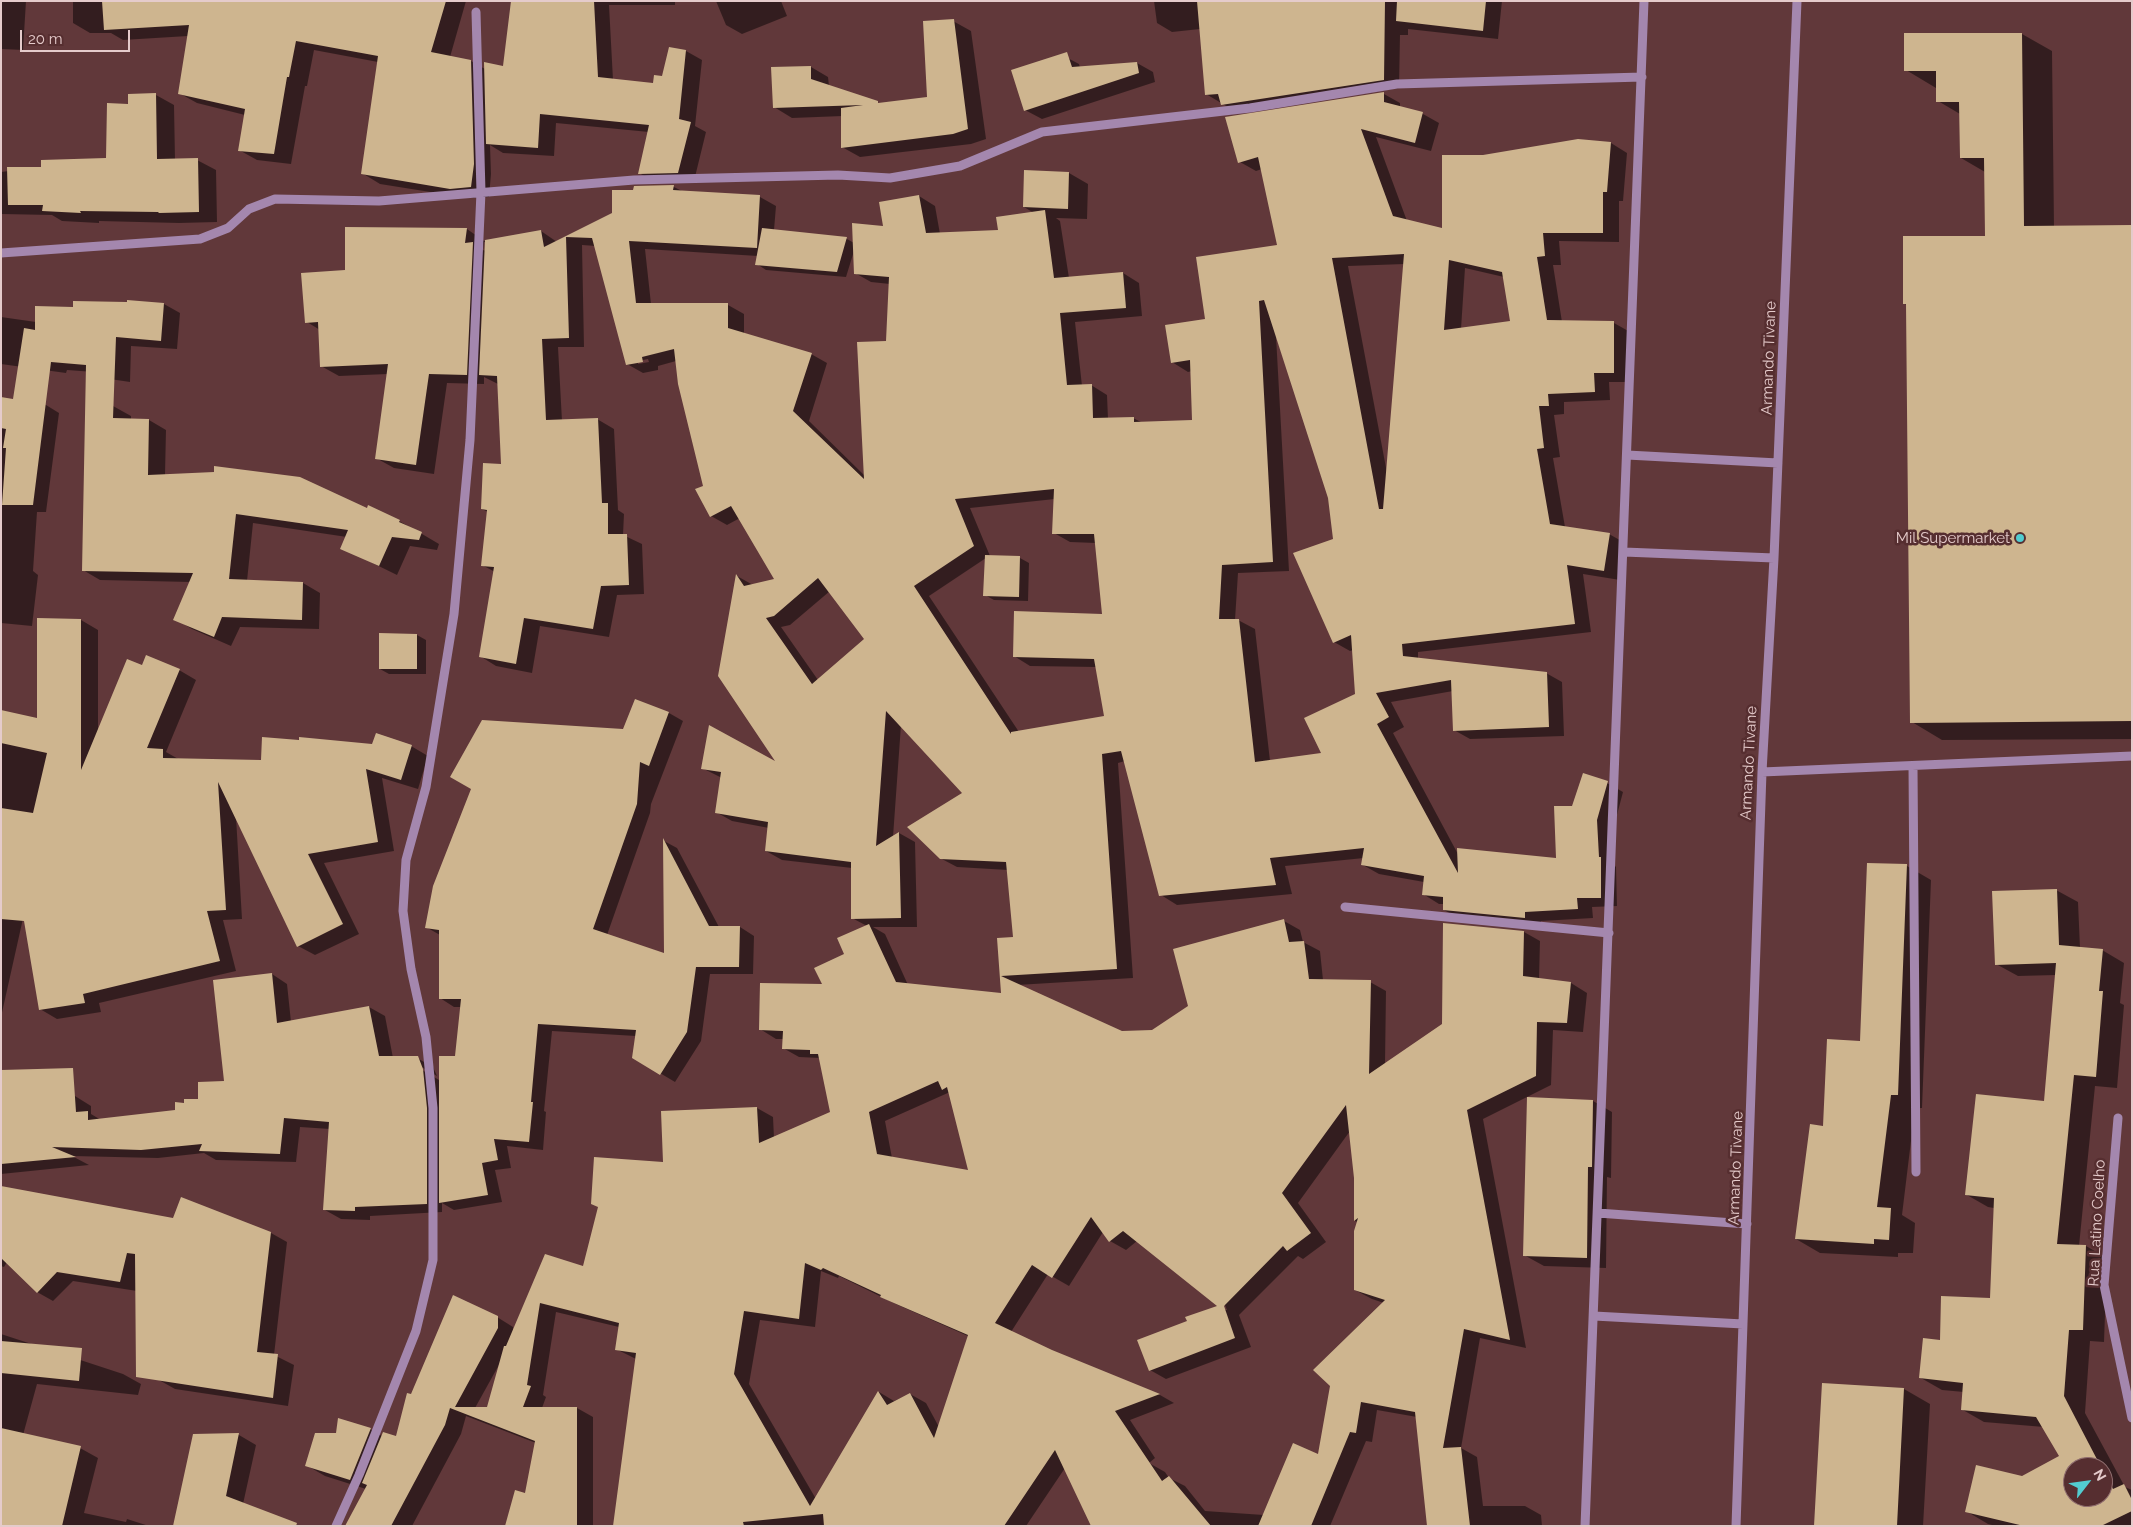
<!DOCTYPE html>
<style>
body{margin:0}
#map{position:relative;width:2133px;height:1527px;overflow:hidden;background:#61383a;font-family:Raleway,sans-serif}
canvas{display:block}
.frame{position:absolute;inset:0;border:2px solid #e5cbcb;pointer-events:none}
.north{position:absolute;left:2063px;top:1457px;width:50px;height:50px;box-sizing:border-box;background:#562e30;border:1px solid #8f6d6e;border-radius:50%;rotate:60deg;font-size:14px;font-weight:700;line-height:20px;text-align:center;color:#e5cbcb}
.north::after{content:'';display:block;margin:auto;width:18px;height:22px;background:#52ccd0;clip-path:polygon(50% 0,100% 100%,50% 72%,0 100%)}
.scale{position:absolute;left:20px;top:30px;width:110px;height:22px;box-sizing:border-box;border:2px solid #e5cbcb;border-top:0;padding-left:6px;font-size:15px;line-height:18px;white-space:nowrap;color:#e5cbcb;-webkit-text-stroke:4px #562e30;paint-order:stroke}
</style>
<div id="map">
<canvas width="2133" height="1527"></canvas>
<div class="frame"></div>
<div class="north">N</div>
<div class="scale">20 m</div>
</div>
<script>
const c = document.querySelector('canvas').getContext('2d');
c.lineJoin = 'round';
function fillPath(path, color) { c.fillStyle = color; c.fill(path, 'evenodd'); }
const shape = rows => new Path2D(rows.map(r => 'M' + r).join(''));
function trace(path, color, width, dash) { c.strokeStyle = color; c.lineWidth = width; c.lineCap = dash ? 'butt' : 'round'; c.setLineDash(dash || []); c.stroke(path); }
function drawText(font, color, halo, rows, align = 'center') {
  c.font = font + ' Raleway,sans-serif'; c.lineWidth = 5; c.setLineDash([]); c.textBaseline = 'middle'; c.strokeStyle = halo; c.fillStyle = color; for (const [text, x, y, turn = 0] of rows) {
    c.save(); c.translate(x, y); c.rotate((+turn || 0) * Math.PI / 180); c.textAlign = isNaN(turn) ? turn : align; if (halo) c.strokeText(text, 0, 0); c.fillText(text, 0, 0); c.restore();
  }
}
fillPath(shape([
 [1,1,26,1,23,50,1,49],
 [73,1,466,1,450,57,471,61,485,69,504,68,512,1,675,1,675,5,609,5,613,80,654,85,686,51,702,60,695,126,706,132,694,181,655,182,639,173,649,132,556,123,554,156,503,153,490,145,491,174,489,197,468,198,380,184,362,173,378,62,314,50,307,86,305,86,291,164,257,160,239,150,245,115,197,103,179,93,188,36,123,40,111,33,90,33,73,23],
 [716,1,781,1,787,16,742,34,726,25],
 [1154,1,1502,1,1498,39,1408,29,1408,35,1400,35,1399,88,1238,113,1206,94,1200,29,1172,32,1157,23],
 [953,21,971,31,986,139,971,144,860,157,842,147,843,116,792,118,774,107,811,67,828,77,829,86,880,104,928,98],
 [2022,34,2052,51,2054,227,2132,226,2132,739,1942,740,1912,722,1907,305,1905,304,1986,237,1985,172,1961,158,1960,114,1938,101,1936,88,1906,70],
 [1062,55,1079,64,1080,68,1137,63,1153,72,1155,82,1042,119,1025,110],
 [1384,94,1400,103,1400,107,1423,114,1439,123,1431,151,1376,137,1407,221,1443,230,1484,156,1611,143,1627,153,1623,201,1619,201,1619,242,1559,241,1561,265,1553,265,1562,322,1614,323,1630,332,1630,382,1609,382,1610,400,1564,402,1564,414,1554,415,1560,457,1553,458,1565,527,1609,534,1625,543,1620,580,1583,574,1591,632,1418,652,1418,659,1546,673,1562,682,1564,736,1470,739,1454,730,1453,691,1391,702,1404,727,1393,733,1459,856,1558,860,1573,807,1607,783,1623,792,1613,830,1615,866,1616,867,1617,906,1592,907,1593,918,1541,921,1540,927,1460,919,1444,910,1444,904,1439,904,1423,894,1424,882,1379,874,1363,865,1364,858,1285,866,1292,894,1177,905,1161,895,1125,761,1118,763,1133,978,1017,985,1122,1033,1153,1031,1190,1006,1284,921,1300,930,1303,942,1320,951,1323,980,1370,982,1386,991,1385,1064,1444,1025,1524,932,1540,941,1539,979,1571,983,1587,993,1583,1032,1553,1030,1551,1085,1483,1119,1526,1348,1480,1338,1461,1448,1477,1457,1483,1506,1525,1506,1541,1515,1542,1526,1428,1526,1417,1417,1377,1410,1372,1442,1366,1441,1330,1526,1100,1526,1065,1468,1026,1526,615,1526,636,1359,616,1349,619,1327,556,1312,543,1395,546,1397,542,1408,577,1408,593,1417,593,1526,506,1526,526,1494,536,1443,466,1416,461,1434,412,1526,356,1526,366,1489,325,1476,306,1465,338,1434,370,1429,382,1436,397,1438,412,1395,497,1317,513,1327,513,1333,546,1256,584,1268,664,1163,757,1108,773,1117,774,1138,831,1113,820,1058,799,1057,783,1048,784,1039,776,1039,760,1029,824,986,867,926,852,918,852,868,782,860,766,851,769,828,732,821,716,812,722,778,702,768,778,764,737,576,753,585,776,580,740,518,727,525,711,516,676,361,658,366,658,370,643,373,627,364,596,246,582,245,584,347,558,347,562,421,597,419,614,429,618,510,624,514,623,535,642,544,644,594,617,595,609,637,540,626,532,673,496,666,480,656,495,572,482,565,488,512,482,509,503,465,498,384,484,377,484,384,447,383,434,474,394,468,376,458,388,374,339,376,321,366,320,330,307,322,346,272,467,229,484,241,541,231,557,242,613,214,634,192,635,187,674,187,684,192,760,197,776,206,774,230,847,239,854,243,885,227,919,196,935,206,940,234,1000,231,1034,213,1024,207,1025,171,1069,173,1088,184,1087,219,1056,218,1060,221,1069,278,1123,273,1139,283,1142,316,1075,322,1082,386,1091,385,1107,395,1108,419,1133,418,1143,423,1193,421,1192,371,1188,372,1172,362,1207,320,1279,246,1262,169,1256,171,1240,162],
 [484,242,486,242,486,251,483,250],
 [645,249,758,256,757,264,766,270,846,277,854,251,855,273,871,282,890,284,887,342,865,476,809,421,827,363,811,354,744,334,744,314,728,305,651,304],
 [1405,264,1387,473,1348,266],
 [1465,268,1504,277,1511,322,1461,329],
 [1276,336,1330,498,1335,539,1334,642,1350,651,1353,650,1356,694,1323,754,1270,761,1255,629,1238,620,1235,620,1238,573,1289,571],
 [648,359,649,362,638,364,638,361],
 [1055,499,1054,533,1070,542,1096,543,1103,615,1014,656,1030,666,1096,667,1105,717,1019,732,929,596,986,558,985,595,994,600,1028,601,1029,563,1020,558,990,556,970,508],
 [830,591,866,639,818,680,781,627,790,625],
 [901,725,964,793,940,858,957,867,1008,870,1015,938,998,939,1003,994,908,985,885,934,873,927,917,927,915,842,899,833,893,837],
 [950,1092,969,1172,892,1158,885,1121],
 [1350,1131,1355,1178,1355,1221,1358,1222,1355,1290,1372,1299,1384,1303,1319,1456,1264,1515,1205,1511,1185,1486,1169,1478,1165,1472,1149,1463,1155,1458,1130,1420,1174,1403,1160,1395,1038,1346,1011,1332,1048,1274,1069,1286,1103,1232,1110,1241,1126,1250,1137,1241,1219,1306,1188,1322,1150,1370,1166,1379,1251,1347,1239,1315,1298,1256,1303,1259,1326,1242,1298,1203],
 [821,1271,838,1278,839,1276,898,1305,968,1336,939,1427,926,1403,910,1394,894,1401,879,1392,816,1499,749,1384,760,1320,815,1327],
 [1223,1300,1227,1310,1224,1310],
 [500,1363,488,1408,475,1408],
 [156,95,174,105,175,160,197,160,216,170,217,222,179,223,99,221,99,223,62,221,52,215,1,214,1,172,107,159,130,105],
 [128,301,164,304,180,313,177,349,131,346,130,382,103,378,94,372,67,370,66,373,1,364,1,317,36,322,74,308,128,304],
 [1,405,46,405,59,413,46,512,37,512,33,571,38,575,32,626,1,623],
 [113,406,131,416,131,419,149,420,166,430,165,475,368,510,399,521,417,531,439,544,437,550,410,546,397,575,342,548,347,537,253,523,247,581,303,583,320,593,319,629,240,627,231,646,192,629,175,619,191,582,100,580,83,570],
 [81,620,98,630,98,733,143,667,147,657,179,670,196,680,166,752,180,760,262,761,373,746,411,746,428,756,418,789,382,778,394,851,324,863,359,934,315,955,298,946,236,817,242,919,223,920,236,971,99,1003,101,1012,57,1019,40,1009,24,914,1,1017,1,712,39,720],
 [380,635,417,635,426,640,426,674,389,674,380,669],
 [636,701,669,713,683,721,651,804,650,813,607,935,665,955,664,841,677,848,719,927,740,927,754,936,753,974,710,974,701,1041,675,1082,633,1057,636,1036,552,1031,544,1111,546,1112,543,1150,507,1146,511,1168,495,1170,502,1202,454,1210,442,1203,442,1212,370,1216,370,1220,341,1219,325,1210,330,1129,300,1127,296,1162,216,1160,204,1153,158,1158,72,1156,89,1165,1,1174,1,1086,75,1096,91,1106,91,1114,101,1120,176,1111,185,1104,200,1101,225,1082,272,974,287,984,291,1022,369,1007,385,1016,393,1058,417,1058,433,1067,437,1076,418,1065,417,1067,439,1080,440,1083,456,1058,462,1007,454,1007,440,998,440,935,426,927,624,730],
 [1868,864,1907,866,1931,880,1922,1108,1915,1108,1902,1215,1915,1223,1913,1253,1898,1253,1898,1257,1820,1253,1796,1239,1824,1127,1861,1042],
 [2056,890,2078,902,2080,948,2102,950,2124,963,2120,1003,2124,1005,2117,1088,2095,1086,2079,1246,2086,1246,2107,1258,2104,1342,2090,1341,2085,1413,2125,1487,2132,1490,2132,1526,1996,1526,1988,1524,1966,1511,2023,1477,2061,1457,2044,1427,1984,1422,1963,1410,1964,1392,1942,1390,1921,1378,1941,1341,1991,1299,1994,1208,1988,1207,1967,1195,2045,1102,2056,975,2018,976,1996,964],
 [2073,1467,2103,1467,2103,1497,2073,1497],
 [1529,1099,1593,1101,1612,1112,1611,1178,1607,1177,1606,1268,1544,1266,1524,1255],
 [1,1187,174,1219,271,1233,287,1242,274,1355,294,1365,288,1406,175,1389,159,1380,137,1291,73,1281,53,1301,37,1292,7,1262,4,1267,1,1266],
 [1,1334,123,1374,141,1384,138,1395,37,1384,23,1435,80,1448,98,1458,84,1513,126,1522,127,1519,149,1526,4,1526,1,1472],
 [1904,1389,1930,1404,1923,1526,1815,1526],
 [194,1435,239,1435,256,1445,243,1504,298,1526,175,1526]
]), '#0007');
fillPath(shape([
 [102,1,446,1,431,52,471,60,474,164,471,187,450,189,361,174,378,56,296,41,289,77,287,77,274,154,238,151,245,109,178,94,189,25,104,30],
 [511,1,594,1,598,77,653,83,654,75,662,76,669,47,686,50,679,119,691,122,678,173,638,174,649,125,540,114,538,148,486,144,484,62,503,66],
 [1197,1,1385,1,1384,80,1221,105,1218,94,1205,95],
 [1397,1,1486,1,1483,31,1396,21],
 [954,19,968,129,953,134,841,148,841,108,863,105,773,108,771,67,811,66,811,79,878,101,878,103,927,97,923,21],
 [1904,33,2022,33,2024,226,2132,225,2132,721,1910,723,1906,304,1903,304,1903,236,1985,236,1984,158,1960,158,1959,102,1936,102,1936,71,1904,71],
 [1067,52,1072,67,1137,62,1139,73,1024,111,1011,70],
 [1384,92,1384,102,1423,112,1415,143,1361,129,1393,216,1442,228,1442,155,1483,155,1578,139,1611,142,1607,192,1603,192,1603,233,1543,233,1545,256,1537,257,1547,320,1614,321,1614,373,1594,373,1595,392,1548,394,1549,406,1539,406,1544,448,1537,449,1550,524,1610,533,1604,571,1567,565,1575,624,1402,644,1403,656,1547,672,1549,727,1453,731,1451,680,1376,693,1389,717,1377,724,1458,873,1457,848,1556,858,1554,806,1572,806,1583,773,1608,781,1597,820,1599,857,1601,857,1601,898,1577,898,1578,909,1525,912,1525,918,1443,910,1443,897,1422,895,1424,876,1361,865,1364,848,1270,858,1276,885,1159,896,1121,751,1102,754,1117,969,1001,976,1122,1031,1152,1030,1188,1006,1173,949,1284,919,1289,942,1304,941,1309,979,1371,980,1369,1074,1442,1024,1443,923,1524,931,1523,976,1571,982,1567,1023,1537,1022,1536,1076,1467,1110,1510,1340,1464,1329,1443,1448,1461,1447,1470,1526,1427,1526,1415,1412,1361,1402,1356,1433,1350,1432,1311,1526,1258,1526,1293,1443,1318,1454,1330,1386,1313,1370,1385,1300,1354,1290,1354,1231,1358,1218,1354,1221,1354,1178,1346,1105,1282,1193,1311,1233,1287,1251,1283,1246,1224,1306,1235,1338,1149,1371,1137,1340,1187,1321,1185,1317,1217,1306,1123,1231,1109,1242,1091,1217,1052,1278,1032,1265,995,1323,1052,1350,1160,1394,1115,1411,1162,1481,1169,1476,1211,1526,1091,1526,1055,1450,1004,1526,824,1526,823,1514,743,1522,744,1526,613,1526,636,1353,615,1350,619,1323,540,1303,527,1385,531,1386,523,1407,577,1407,577,1526,505,1526,515,1490,525,1493,535,1441,450,1408,445,1425,391,1526,345,1526,367,1485,362,1483,383,1432,396,1436,407,1393,411,1394,453,1295,498,1316,498,1328,455,1407,487,1407,504,1346,506,1346,545,1254,583,1266,598,1207,591,1204,594,1157,663,1162,661,1111,757,1107,759,1143,830,1112,818,1054,810,1054,810,1050,782,1049,783,1031,759,1030,760,983,822,984,814,968,844,954,837,938,869,924,896,982,1001,993,997,938,1013,937,1006,862,940,859,907,827,962,793,886,711,876,846,899,832,901,918,851,919,851,862,765,851,768,822,715,813,721,772,701,769,709,725,775,761,718,676,736,574,744,586,774,579,731,506,710,517,695,489,703,486,678,384,674,349,642,357,643,362,626,365,592,238,566,237,569,338,542,339,546,420,598,418,602,503,608,503,608,534,627,534,629,585,601,586,593,629,524,618,516,664,479,657,494,567,481,566,487,510,481,509,483,463,501,464,497,376,479,375,485,240,541,230,544,247,612,213,612,190,633,190,634,186,674,185,673,190,760,195,757,248,629,241,636,303,728,303,728,328,812,353,793,411,864,479,857,342,886,341,889,277,854,274,852,223,883,226,879,202,919,195,926,233,998,230,996,217,1045,210,1054,278,1123,272,1126,308,1060,313,1067,385,1092,384,1093,418,1134,417,1134,422,1192,420,1190,360,1171,363,1165,325,1205,319,1196,257,1277,245,1258,157,1238,163,1225,117],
 [1404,254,1383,509,1379,509,1332,258],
 [1449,260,1502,272,1510,321,1444,330],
 [1264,300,1328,498,1333,539,1293,553,1333,643,1351,635,1355,694,1304,718,1321,753,1255,762,1239,619,1219,619,1222,565,1273,562,1259,301],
 [1054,489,1052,534,1094,534,1102,614,1014,611,1013,657,1094,659,1104,716,1011,732,1011,734,914,586,974,546,955,499],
 [818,578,864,639,812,684,766,618,774,616],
 [938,1081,942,1090,947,1087,968,1170,877,1154,869,1112],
 [805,1263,821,1270,823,1268,881,1295,880,1297,968,1335,934,1438,910,1393,887,1405,878,1391,810,1506,734,1374,744,1311,799,1319],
 [156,93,157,159,198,158,199,212,159,213,158,212,80,211,81,213,42,211,43,205,8,205,7,167,41,167,41,160,106,158,107,103,128,104,128,94],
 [1024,170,1069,172,1068,209,1023,207],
 [345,227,467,228,465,243,473,242,467,375,429,374,416,465,375,459,388,364,320,367,318,322,305,323,301,273,345,270],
 [762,228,847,237,837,272,755,265],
 [127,300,164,303,161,341,116,337,113,418,149,419,148,475,214,472,214,466,300,477,367,508,368,505,400,520,399,522,422,532,419,540,392,537,379,566,340,549,348,530,236,514,229,579,303,582,302,620,222,617,214,637,173,620,193,573,82,571,86,365,51,362,33,505,2,505,6,448,3,448,6,429,1,428,1,397,13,399,24,328,35,330,35,306,73,307,73,301,127,302],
 [985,555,1020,556,1019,597,983,596],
 [37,618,81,619,81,770,127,659,142,665,146,655,180,669,147,748,163,749,163,758,261,760,262,737,299,740,299,737,372,744,376,733,412,745,401,780,366,769,378,842,308,854,343,924,297,947,218,782,226,910,207,911,220,961,83,994,85,1003,39,1010,24,921,1,919,1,808,33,813,47,753,1,743,1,710,37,718],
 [379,633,417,634,417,669,379,669],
 [635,699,669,712,649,766,640,762,637,804,593,929,664,953,663,838,709,926,740,926,739,967,696,967,687,1032,660,1075,632,1058,636,1030,538,1024,531,1102,533,1102,529,1142,494,1139,498,1160,482,1163,488,1195,439,1203,439,1056,455,1056,461,999,439,999,439,930,425,928,433,886,471,789,450,777,482,720,623,729],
 [1867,863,1907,864,1898,1095,1891,1095,1877,1207,1891,1208,1889,1240,1874,1239,1874,1244,1795,1239,1810,1124,1823,1126,1827,1039,1860,1041],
 [2057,889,2059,945,2103,949,2099,991,2103,991,2096,1077,2074,1075,2057,1244,2086,1245,2083,1330,2069,1330,2064,1396,2101,1467,2073,1467,2073,1497,2103,1497,2103,1470,2113,1489,2124,1484,2132,1500,2132,1511,2101,1526,2024,1526,1965,1512,1976,1465,2022,1476,2059,1456,2036,1417,1961,1410,1963,1383,1919,1378,1923,1338,1940,1340,1941,1296,1990,1298,1994,1198,1965,1195,1976,1094,2044,1101,2056,963,1995,965,1992,891],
 [272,973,277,1023,369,1006,379,1056,418,1056,423,1069,427,1108,427,1204,355,1207,355,1211,323,1210,329,1122,284,1118,280,1154,199,1151,202,1144,141,1150,52,1147,76,1157,1,1164,1,1070,73,1068,76,1112,88,1111,88,1120,175,1110,175,1102,184,1103,184,1099,198,1099,198,1082,224,1081,213,980],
 [1527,1097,1593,1100,1592,1167,1588,1167,1587,1258,1523,1256],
 [1,1186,173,1218,181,1197,271,1232,257,1352,278,1354,273,1398,136,1377,135,1254,127,1253,120,1282,57,1272,37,1293,1,1258],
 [1,1341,82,1348,79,1381,1,1373],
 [1822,1383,1904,1388,1897,1526,1814,1526],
 [338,1418,371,1428,350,1480,305,1466,315,1433,336,1433],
 [1,1428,81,1446,62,1526,1,1526],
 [239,1433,226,1496,297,1523,296,1526,173,1526,193,1434]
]), '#ceb58f');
trace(shape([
 [1,253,200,239,228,228,249,209,275,199,379,201,634,180,838,175,890,178,960,166,1042,132,1250,108,1397,84,1642,77],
 [1627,455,1778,463],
 [1624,552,1774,558],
 [1913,766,1916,1172],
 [1762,772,2132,756],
 [1345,907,1609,933],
 [2118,1118,2104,1285,2132,1418],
 [1598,1213,1747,1224],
 [1594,1316,1743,1324],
 [336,1526,359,1475,416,1331,433,1260,433,1108,426,1037,411,969,403,911,406,860,426,787,454,614,470,440,481,192,476,12],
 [1585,1526,1644,1],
 [1736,1526,1762,772,1774,558,1797,1]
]), '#a487ae', 9);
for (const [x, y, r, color] of [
 [2020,538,5,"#52ccd0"]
]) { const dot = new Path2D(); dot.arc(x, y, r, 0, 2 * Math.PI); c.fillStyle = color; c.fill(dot); trace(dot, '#562e30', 2); }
drawText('15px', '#e5cbcb', '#562e30', [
 ["Armando Tivane",1769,358,-88],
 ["Armando Tivane",1749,763,-87],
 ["Armando Tivane",1736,1168,-88],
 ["Rua Latino Coelho",2097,1223,-87]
]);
drawText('15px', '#e5cbcb', '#562e30', [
 ["Mil Supermarket",2010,538]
], 'right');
</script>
